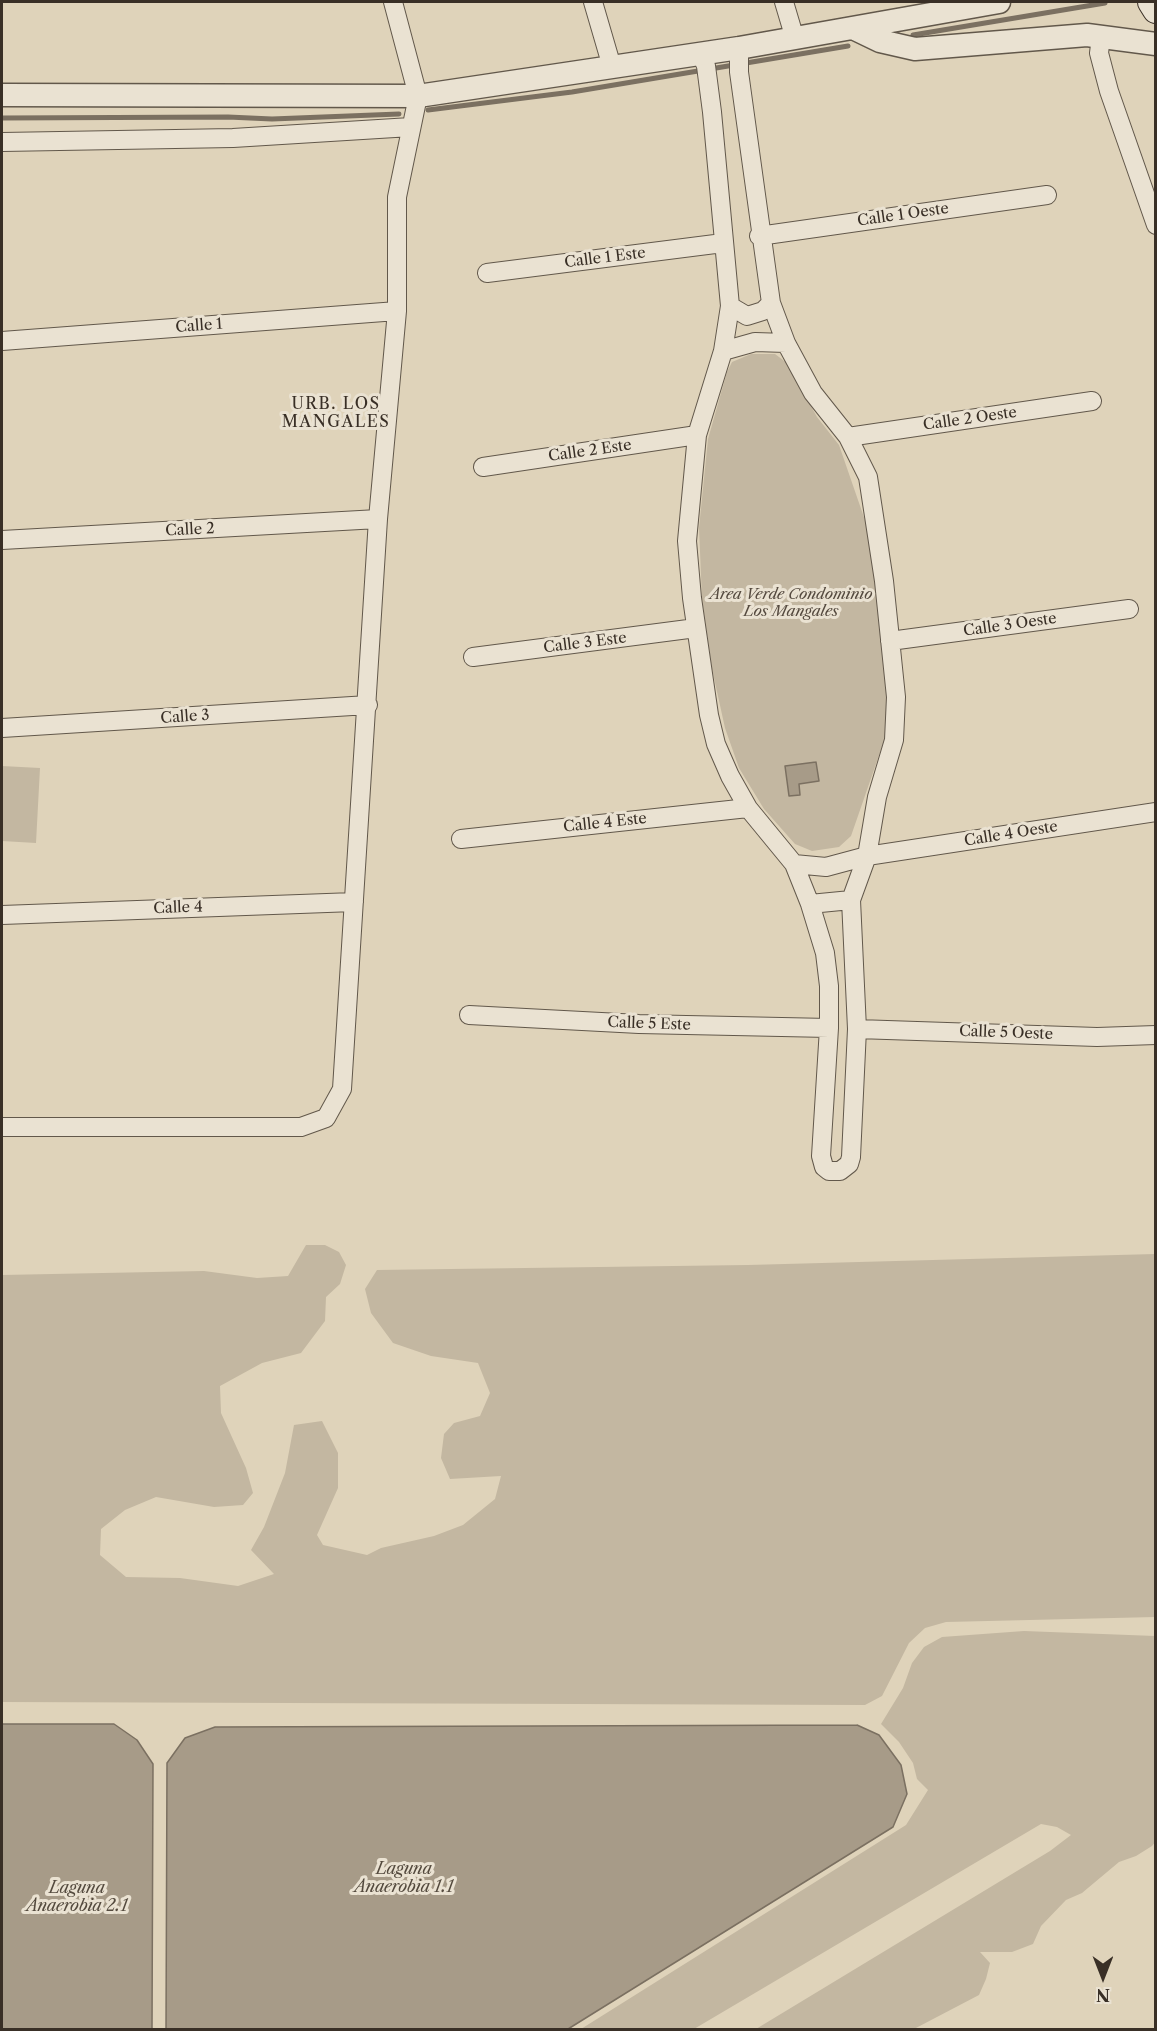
<!DOCTYPE html>
<style>
body{margin:0}
#map{position:relative;width:1157px;height:2031px;overflow:hidden;background:#dfd3ba;font-family:"Libre Caslon Text",serif}
canvas{display:block}
.frame{position:absolute;inset:0;border:3px solid #392f26;pointer-events:none}
.north{position:absolute;left:1073px;top:1947px;width:60px;height:60px;-webkit-text-stroke:4px #eae2d2;paint-order:stroke;rotate:180deg;font-size:16px;font-weight:700;line-height:24px;text-align:center;color:#392f26}
.north::after{content:'';display:block;margin:auto;width:21px;height:27px;background:#392f26;clip-path:polygon(50% 0,100% 100%,50% 72%,0 100%)}
</style>
<div id="map">
<canvas width="1157" height="2031"></canvas>
<div class="frame"></div>
<div class="north">N</div>
</div>
<script>
const c = document.querySelector('canvas').getContext('2d');
c.lineJoin = 'round';
function fillPath(path, color) { c.fillStyle = color; c.fill(path, 'evenodd'); }
const shape = rows => new Path2D(rows.map(r => 'M' + r).join(''));
function trace(path, color, width, dash) { c.strokeStyle = color; c.lineWidth = width; c.lineCap = dash ? 'butt' : 'round'; c.setLineDash(dash || []); c.stroke(path); }
function drawText(font, color, halo, rows, align = 'center') {
  c.font = font + ' "Libre Caslon Text",serif'; c.lineWidth = 6; c.setLineDash([]); c.textBaseline = 'middle'; c.strokeStyle = halo; c.fillStyle = color; for (const [text, x, y, turn = 0] of rows) {
    c.save(); c.translate(x, y); c.rotate((+turn || 0) * Math.PI / 180); c.textAlign = isNaN(turn) ? turn : align; if (halo) c.strokeText(text, 0, 0); c.fillText(text, 0, 0); c.restore();
  }
}
fillPath(shape([
 [751,354,775,354,787,363,817,417,839,445,868,529,877,591,889,692,885,738,851,836,839,847,812,851,795,844,764,809,739,768,725,728,712,669,702,599,699,528,708,439,727,372,732,362],
 [2,766,40,768,36,843,2,841],
 [306,1245,325,1245,339,1252,346,1265,340,1284,326,1297,325,1321,301,1353,262,1363,220,1386,221,1413,246,1468,253,1493,243,1505,214,1507,156,1497,125,1510,101,1529,100,1555,126,1577,180,1578,238,1586,274,1574,251,1550,264,1527,285,1473,294,1425,322,1421,338,1453,338,1488,317,1535,323,1545,367,1555,381,1548,434,1536,463,1525,495,1499,501,1476,450,1479,441,1458,444,1434,454,1423,480,1416,490,1393,478,1363,431,1356,393,1343,371,1313,365,1289,377,1270,748,1265,1155,1254,1155,1617,946,1622,925,1628,909,1643,882,1696,865,1705,2,1702,2,1275,204,1271,257,1278,288,1276],
 [1024,1631,1155,1636,1156,1841,1152,1846,1136,1856,1119,1862,1082,1893,1066,1900,1041,1926,1033,1944,1012,1952,980,1952,990,1963,986,1979,979,1995,914,2029,756,2029,1050,1851,1071,1835,1057,1827,1041,1824,694,2029,581,2029,906,1825,928,1790,917,1779,913,1763,899,1742,881,1724,903,1688,912,1663,924,1647,942,1637]
]), '#c3b7a1');
const water = shape([
 [816,762,819,781,799,784,800,795,789,796,785,766,816,762],
 [2,1724,114,1724,137,1740,153,1764,152,2029,2,2029,2,1724],
 [857,1725,879,1735,901,1765,907,1794,893,1827,568,2029,166,2029,167,1763,185,1738,215,1727,857,1725]
]);
fillPath(water, '#a79b88');
trace(water, '#7b7061', 1.5);
trace(shape([
 [913,35,1105,3],
 [428,110,572,92,848,46],
 [2,118,228,117,272,119,399,114]
]), '#7b7061', 5);
const minor = shape([
 [593,2,612,67],
 [784,2,795,39],
 [1101,37,1099,53,1109,91,1156,225],
 [701,54,706,66,712,112,730,306,723,351,697,435,687,541,692,598,709,715,716,744,730,776,748,808,794,864,810,904,825,953,829,986,829,1028,821,1156,824,1167,829,1171,840,1171,849,1164,851,1157,857,1029,851,900,867,856,877,797,894,740,896,697,884,581,868,477,848,437,813,393,786,343,771,303,739,72,739,48],
 [2,142,233,138,411,127],
 [759,236,1047,195],
 [487,273,723,243],
 [730,306,747,316,763,311,771,303],
 [2,341,397,311],
 [723,351,755,342,786,343],
 [848,437,1092,401],
 [483,467,697,435],
 [2,540,378,519],
 [890,641,1129,609],
 [473,657,696,628],
 [2,728,368,705],
 [461,839,748,808],
 [794,864,826,867,867,856,1156,812],
 [810,904,851,900],
 [2,915,354,902],
 [469,1015,639,1024,829,1028],
 [857,1029,1097,1037,1156,1035],
 [2,1127,301,1127,326,1118,342,1089,378,519,397,311,397,197,418,96,393,2]
]);
const tertiary = shape([
 [853,28,880,41,915,49,1087,35,1156,44],
 [2,95,418,96,739,48,999,2]
]);
const secondary = shape([
 [1151,2,1156,10]
]);
trace(minor, '#62584b', 20);
trace(tertiary, '#62584b', 25);
trace(secondary, '#392f26', 28);
trace(minor, '#eae2d2', 18);
trace(tertiary, '#eae2d2', 22);
trace(secondary, '#eae2d2', 26);
drawText('15px', '#392f26', '#eae2d2', [
 ["Calle 1 Oeste",903,215,-8],
 ["Calle 1 Este",605,258,-7],
 ["Calle 1",199,326,-4],
 ["Calle 2 Oeste",970,419,-8],
 ["Calle 2 Este",590,451,-8],
 ["Calle 2",190,530,-3],
 ["Calle 3 Oeste",1010,625,-8],
 ["Calle 3 Este",585,643,-7],
 ["Calle 3",185,717,-4],
 ["Calle 4 Este",605,823,-6],
 ["Calle 4 Oeste",1011,834,-9],
 ["Calle 4",178,908,-2],
 ["Calle 5 Este",649,1024,2],
 ["Calle 5 Oeste",1006,1033,2]
]);
drawText('italic 15px', '#554a3f', '#eae2d2', [
 ["Area Verde Condominio",791,595],
 ["Los Mangales",791,612]
]);
c.letterSpacing = '1.5px';
drawText('16px', '#392f26', '#eae2d2', [
 ["URB. LOS",336,404],
 ["MANGALES",336,422]
]);
c.letterSpacing = '0px';
drawText('italic 16px', '#544a3e', '#eae2d2', [
 ["Laguna",404,1869],
 ["Anaerobia 1.1",404,1887],
 ["Laguna",77,1888],
 ["Anaerobia 2.1",77,1906]
]);
</script>
